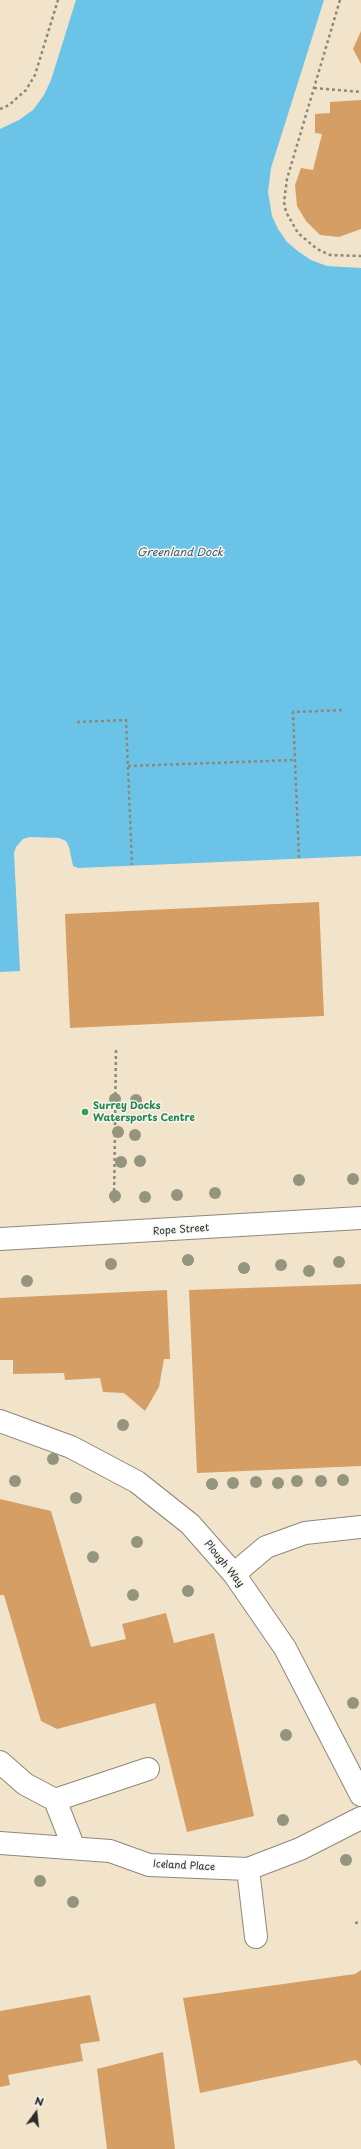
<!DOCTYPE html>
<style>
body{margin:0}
#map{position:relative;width:361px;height:2149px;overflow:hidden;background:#f1e4cb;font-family:"Playpen Sans",sans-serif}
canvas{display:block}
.north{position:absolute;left:16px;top:2093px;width:40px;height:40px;-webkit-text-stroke:3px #f6f6f2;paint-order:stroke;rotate:15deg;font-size:11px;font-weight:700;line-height:16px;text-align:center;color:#2b2b2b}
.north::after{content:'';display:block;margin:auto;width:14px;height:18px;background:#2b2b2b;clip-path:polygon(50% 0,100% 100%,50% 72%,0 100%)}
</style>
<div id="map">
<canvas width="361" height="2149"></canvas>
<div class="north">N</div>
</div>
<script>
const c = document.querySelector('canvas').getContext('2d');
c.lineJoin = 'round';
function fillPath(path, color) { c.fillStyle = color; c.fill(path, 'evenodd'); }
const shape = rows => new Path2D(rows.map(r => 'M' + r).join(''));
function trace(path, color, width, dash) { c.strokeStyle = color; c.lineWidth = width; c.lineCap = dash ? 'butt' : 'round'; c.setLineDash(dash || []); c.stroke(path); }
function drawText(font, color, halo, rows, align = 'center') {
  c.font = font + ' "Playpen Sans",sans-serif'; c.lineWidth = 3; c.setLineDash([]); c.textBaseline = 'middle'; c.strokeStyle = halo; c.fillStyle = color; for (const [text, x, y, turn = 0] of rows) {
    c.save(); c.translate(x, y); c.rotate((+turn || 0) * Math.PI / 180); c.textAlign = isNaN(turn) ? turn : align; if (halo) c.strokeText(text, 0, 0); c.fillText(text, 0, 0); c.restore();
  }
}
fillPath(shape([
 [76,0,324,0,271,168,268,192,272,216,278,229,287,242,299,252,311,260,327,266,361,268,361,856,78,868,73,866,69,847,66,841,59,838,30,837,23,839,16,847,14,853,20,971,0,972,0,129,19,120,33,110,44,95,51,80]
]), '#6bc4e8');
fillPath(shape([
 [361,31,361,64,353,49],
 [361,100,361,229,339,237,320,235,306,221,297,206,295,185,301,168,313,170,322,134,315,133,315,114,330,113,330,102],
 [319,902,324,1016,70,1028,65,914],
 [361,1284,361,1466,197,1473,189,1290],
 [167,1290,170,1359,164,1359,159,1387,145,1411,124,1393,103,1392,100,1378,65,1380,64,1373,13,1374,13,1360,0,1360,0,1298],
 [0,1499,51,1511,91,1647,126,1639,122,1624,166,1613,174,1643,214,1633,254,1816,187,1832,155,1703,57,1729,41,1721,4,1595,0,1595],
 [361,1970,361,2066,356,2060,200,2093,183,1998,355,1974],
 [90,1995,100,2041,80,2044,83,2061,8,2075,10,2085,0,2087,0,2011],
 [163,2052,175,2149,107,2149,97,2069]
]), '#d59e64');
const minor = shape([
 [0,1239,361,1218],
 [234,1574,266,1547,305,1533,361,1527],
 [0,1762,25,1784,55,1800,74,1848],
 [55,1800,148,1769],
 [0,1843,110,1851,149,1865,248,1869,300,1849,361,1818],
 [248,1869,256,1937]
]);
const secondary = shape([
 [0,1421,71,1447,137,1482,190,1524,234,1574,285,1648,361,1795]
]);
trace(minor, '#8e887b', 24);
trace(secondary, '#8e887b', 24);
trace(shape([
 [340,0,287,179,284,202,286,212,298,233,317,249,330,255,361,256],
 [314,88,361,92],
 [0,109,9,105,26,90,35,75,58,0],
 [77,722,126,720,132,865],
 [128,766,295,760],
 [299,858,293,712,344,710],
 [114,1203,116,1049],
 [355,1923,361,1922]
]), '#8e887b', 2.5, [3, 3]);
trace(minor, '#fff', 22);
trace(secondary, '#fff', 22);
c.fillStyle = '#95957f';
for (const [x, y] of [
 [115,1099],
 [136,1100],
 [118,1132],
 [135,1135],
 [140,1161],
 [121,1162],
 [353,1179],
 [299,1180],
 [215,1193],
 [177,1195],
 [115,1196],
 [145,1197],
 [188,1260],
 [339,1262],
 [111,1264],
 [281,1265],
 [244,1268],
 [309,1271],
 [27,1281],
 [123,1425],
 [53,1459],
 [343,1480],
 [15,1481],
 [297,1481],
 [321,1481],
 [256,1482],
 [233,1483],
 [278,1483],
 [212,1484],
 [76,1498],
 [137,1542],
 [93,1557],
 [188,1591],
 [133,1595],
 [353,1703],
 [286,1735],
 [283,1820],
 [346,1860],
 [40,1881],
 [73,1902]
]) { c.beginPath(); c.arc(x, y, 6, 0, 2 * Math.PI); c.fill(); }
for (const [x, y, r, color] of [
 [85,1112,4,"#2e9e5b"]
]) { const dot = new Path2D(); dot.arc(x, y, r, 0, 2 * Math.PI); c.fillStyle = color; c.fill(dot); trace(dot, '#f6f6f2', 1.5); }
drawText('bold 10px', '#27864d', '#f6f6f2', [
 ["Surrey Docks",93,1106],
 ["Watersports Centre",93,1118]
], 'left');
drawText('10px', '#2b2b2b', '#f6f6f2', [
 ["Rope Street",181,1230,-4],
 ["Plough Way",224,1564,51],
 ["Iceland Place",184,1866,3]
]);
drawText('italic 11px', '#3e5964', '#f6f6f2', [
 ["Greenland Dock",180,553]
]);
</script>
